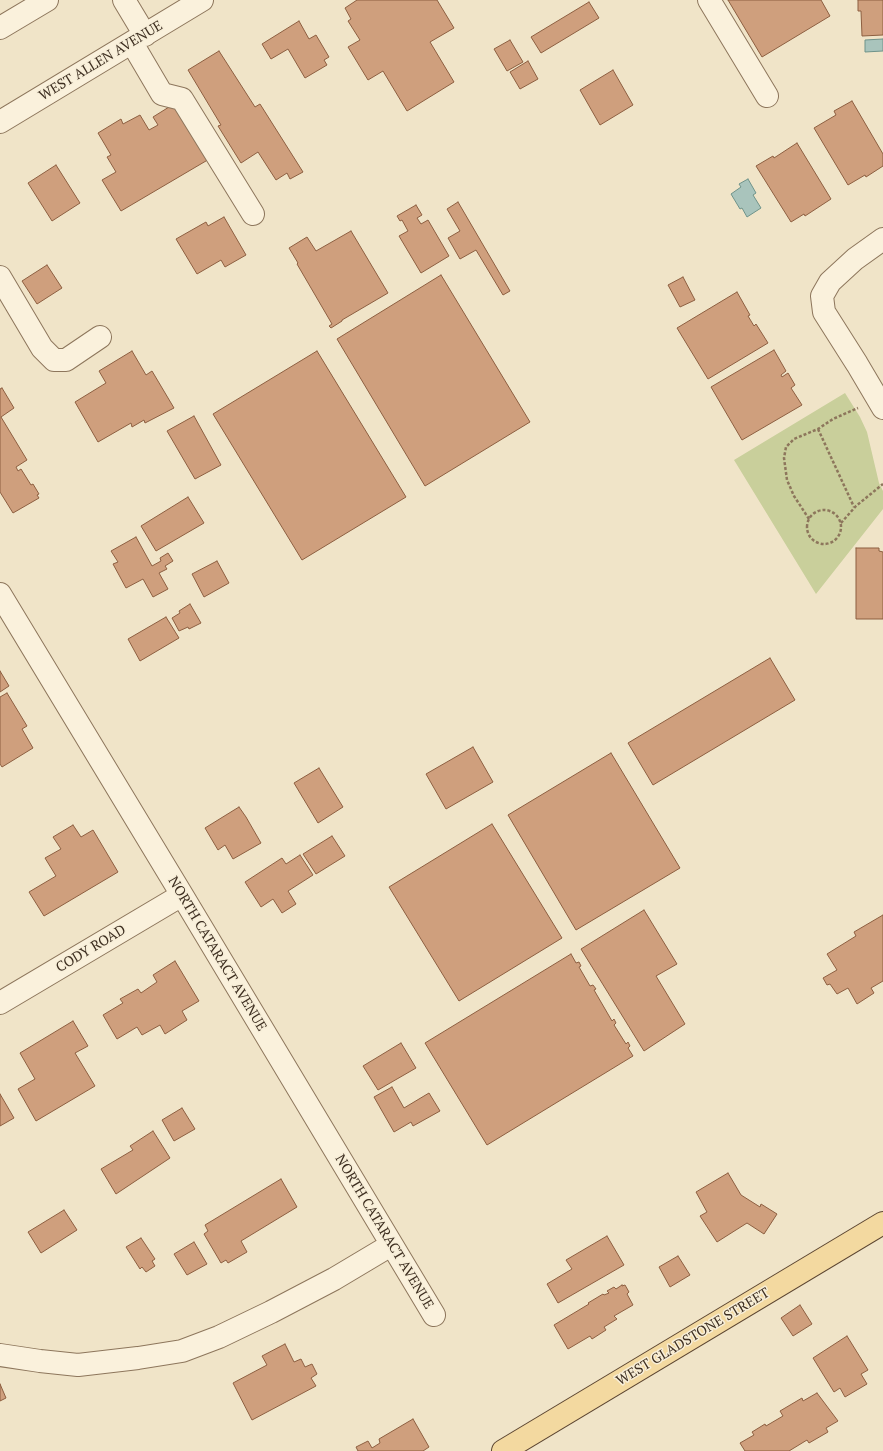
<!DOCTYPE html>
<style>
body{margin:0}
canvas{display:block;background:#f0e4c8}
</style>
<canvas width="883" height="1451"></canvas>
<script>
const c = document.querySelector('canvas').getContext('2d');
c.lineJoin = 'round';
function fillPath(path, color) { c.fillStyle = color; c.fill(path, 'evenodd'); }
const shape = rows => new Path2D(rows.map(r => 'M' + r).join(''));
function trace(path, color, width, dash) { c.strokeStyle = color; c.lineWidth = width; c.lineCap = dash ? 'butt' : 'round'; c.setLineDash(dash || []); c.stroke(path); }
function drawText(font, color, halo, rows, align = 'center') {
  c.font = font + ' "PT Serif",serif'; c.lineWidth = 3; c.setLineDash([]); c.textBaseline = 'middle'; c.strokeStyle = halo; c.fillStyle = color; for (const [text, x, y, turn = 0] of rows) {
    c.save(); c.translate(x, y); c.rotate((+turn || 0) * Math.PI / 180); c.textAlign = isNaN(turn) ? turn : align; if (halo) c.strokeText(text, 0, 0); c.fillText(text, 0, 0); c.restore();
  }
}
fillPath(shape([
 [845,393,860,417,867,432,879,483,883,491,883,509,816,594,734,460]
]), '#c9cf9b');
const water = shape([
 [883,39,883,51,865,52,865,40,883,39],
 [748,179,756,193,753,195,761,208,747,217,742,208,740,209,731,194,741,187,739,184,748,179]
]);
fillPath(water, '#a9c4bc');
trace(water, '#6f938a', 1);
const building = shape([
 [357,0,437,0,454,28,430,42,454,82,407,111,383,71,368,80,348,47,360,40,348,21,351,19,345,8,357,0],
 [728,0,821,0,830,16,762,57,728,0],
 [858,0,883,0,883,35,862,36,861,11,858,11,858,0],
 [589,2,599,18,541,53,531,37,589,2],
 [299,21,309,39,316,35,329,57,324,60,327,65,305,78,288,49,271,59,262,44,299,21],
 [510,40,523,62,507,71,494,49,510,40],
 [219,51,255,107,260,104,303,172,290,179,287,173,276,180,258,152,241,163,218,126,221,125,188,70,219,51],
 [528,61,538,79,520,89,510,72,528,61],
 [613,70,633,105,600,125,580,90,613,70],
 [852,101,883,154,883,166,866,177,865,175,848,185,814,128,836,115,834,111,852,101],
 [177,102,211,158,121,211,102,180,116,172,107,157,111,155,98,133,121,119,123,124,140,115,149,130,158,125,153,117,177,102],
 [797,143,831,199,805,216,804,214,791,222,756,166,773,156,774,158,797,143],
 [56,165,80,203,52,221,28,183,56,165],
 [458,202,510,291,503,295,476,250,460,259,448,238,460,231,447,209,458,202],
 [416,205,422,215,417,218,421,224,428,220,449,256,421,273,399,236,408,231,402,220,400,221,397,216,416,205],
 [224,217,246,255,225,267,221,260,197,274,176,239,206,222,208,226,224,217],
 [351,231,388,293,342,320,342,321,331,328,329,326,332,324,297,264,298,263,289,248,307,237,316,251,351,231],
 [47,265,62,288,37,304,22,281,47,265],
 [441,275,530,422,425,486,337,339,441,275],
 [683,277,695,300,680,307,668,285,683,277],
 [737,292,750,315,748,316,754,326,756,324,768,343,708,379,677,328,737,292],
 [774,350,786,371,781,375,782,377,788,373,795,385,791,388,802,405,742,440,711,387,774,350],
 [132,351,146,375,152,371,174,408,145,423,144,420,132,427,131,423,98,442,75,402,106,383,99,371,132,351],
 [317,351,406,497,302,560,213,414,317,351],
 [2,388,14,408,1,417,27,460,16,467,18,471,21,469,31,485,33,484,39,494,37,495,39,498,13,513,0,492,0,389,2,388],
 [194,416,221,465,195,479,167,431,194,416],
 [188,497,204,523,156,551,141,526,188,497],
 [136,537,152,566,161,561,160,558,168,553,173,561,165,566,167,569,159,573,168,589,153,597,143,579,126,588,113,564,118,562,111,551,136,537],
 [856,548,879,548,879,551,883,552,883,619,856,619,856,548],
 [217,561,229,583,204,597,192,574,217,561],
 [190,604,201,623,189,629,188,627,179,631,172,618,180,613,179,611,190,604],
 [166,617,179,638,140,661,128,639,166,617],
 [770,658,795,700,653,785,628,743,770,658],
 [0,671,9,686,0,692,0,671],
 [7,693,27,726,22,729,33,748,2,767,0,764,0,697,7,693],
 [473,747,493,782,446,809,426,774,473,747],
 [611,753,680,868,576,930,508,815,611,753],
 [319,768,343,807,318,823,294,783,319,768],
 [239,807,246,817,261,843,233,859,225,845,218,850,205,828,239,807],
 [492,824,562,938,459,1001,389,887,492,824],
 [73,825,81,837,93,830,118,872,44,916,29,892,56,876,45,858,61,849,53,837,73,825],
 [332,836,345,856,316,874,303,854,332,836],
 [300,855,313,875,288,891,296,904,282,913,273,899,261,907,245,882,282,858,286,864,300,855],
 [644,910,677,964,656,976,685,1024,644,1051,581,949,644,910],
 [883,915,883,981,871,988,874,993,857,1004,848,988,837,994,830,984,827,985,823,978,837,970,827,954,856,936,854,932,883,915],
 [571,954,576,963,579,962,581,966,579,967,590,986,593,985,596,989,594,990,612,1021,614,1019,616,1023,614,1025,626,1044,628,1042,630,1046,628,1048,633,1056,487,1145,425,1043,571,954],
 [175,961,199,1001,182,1011,187,1020,165,1034,160,1025,142,1035,137,1027,117,1039,103,1015,123,1003,120,999,138,989,141,993,157,982,153,975,175,961],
 [73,1021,88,1046,75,1053,95,1086,36,1121,18,1089,35,1079,20,1053,73,1021],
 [401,1043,416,1068,378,1090,363,1066,401,1043],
 [392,1087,404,1108,429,1093,440,1111,413,1126,411,1122,394,1132,374,1097,392,1087],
 [0,1094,14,1118,0,1126,0,1094],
 [182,1108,195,1129,174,1141,162,1120,182,1108],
 [153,1131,170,1158,116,1194,101,1169,133,1150,130,1146,153,1131],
 [728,1173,741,1195,760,1207,761,1204,777,1214,764,1234,747,1223,717,1242,700,1216,707,1212,696,1192,728,1173],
 [281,1179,297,1207,241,1241,247,1252,228,1263,226,1260,221,1263,204,1234,208,1231,205,1225,281,1179],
 [64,1210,77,1230,41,1253,28,1232,64,1210],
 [607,1236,624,1265,558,1303,547,1284,572,1269,566,1260,607,1236],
 [141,1238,155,1259,152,1261,155,1266,146,1272,142,1267,140,1269,126,1247,141,1238],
 [194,1242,207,1264,187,1275,174,1254,194,1242],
 [678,1256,690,1275,670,1287,659,1267,678,1256],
 [622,1285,622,1286,625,1285,629,1292,627,1294,633,1305,614,1316,617,1319,604,1327,606,1330,592,1339,590,1336,568,1349,554,1325,589,1304,588,1303,603,1294,604,1295,609,1293,607,1291,614,1287,616,1289,622,1285],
 [800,1305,812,1324,793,1336,781,1318,800,1305],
 [847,1336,868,1370,861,1374,867,1384,845,1397,840,1388,834,1392,813,1358,847,1336],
 [285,1344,294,1362,301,1359,305,1367,312,1364,317,1374,311,1378,316,1386,252,1420,233,1383,267,1365,262,1356,285,1344],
 [0,1384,6,1398,0,1401,0,1384],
 [817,1393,838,1421,826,1428,828,1432,809,1443,807,1440,789,1451,745,1451,740,1443,754,1435,752,1432,765,1424,766,1426,783,1416,780,1411,802,1398,803,1401,817,1393],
 [413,1419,429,1447,423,1451,358,1451,356,1447,368,1441,372,1448,380,1443,379,1439,413,1419]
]);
fillPath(building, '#cf9f7d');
trace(building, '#8d5f41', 1);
const minor = shape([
 [124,0,145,35],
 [709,0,767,96],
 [0,28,47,0],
 [132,43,162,94,182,99,253,214],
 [0,122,202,0],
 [883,239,855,259,830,282,822,296,824,312,857,364,883,408],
 [0,277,42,348,54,360,66,360,100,337],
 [0,594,182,895,434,1315],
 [0,1003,182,895],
 [0,1355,40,1361,78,1365,138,1358,182,1351,219,1337,271,1312,334,1279,391,1245]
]);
const major = shape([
 [503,1451,883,1223]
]);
trace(minor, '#8d765c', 24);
trace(major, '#5b4430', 24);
trace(shape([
 [818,429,854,507],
 '807 527a17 17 0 1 1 34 0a17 17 0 1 1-34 0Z',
 [809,519,794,496,787,480,784,458,786,447,794,439,818,429,833,419,858,408],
 [841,523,856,506,883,484]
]), '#8d765c', 2.5, [3, 2]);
trace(minor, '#faf1dc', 22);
trace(major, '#f3d9a0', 22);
drawText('14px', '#3d2e20', '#f7eed8', [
 ["WEST ALLEN AVENUE",101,61,-31],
 ["CODY ROAD",91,949,-31],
 ["NORTH CATARACT AVENUE",217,954,59],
 ["NORTH CATARACT AVENUE",384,1232,59],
 ["WEST GLADSTONE STREET",693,1337,-31]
]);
</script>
